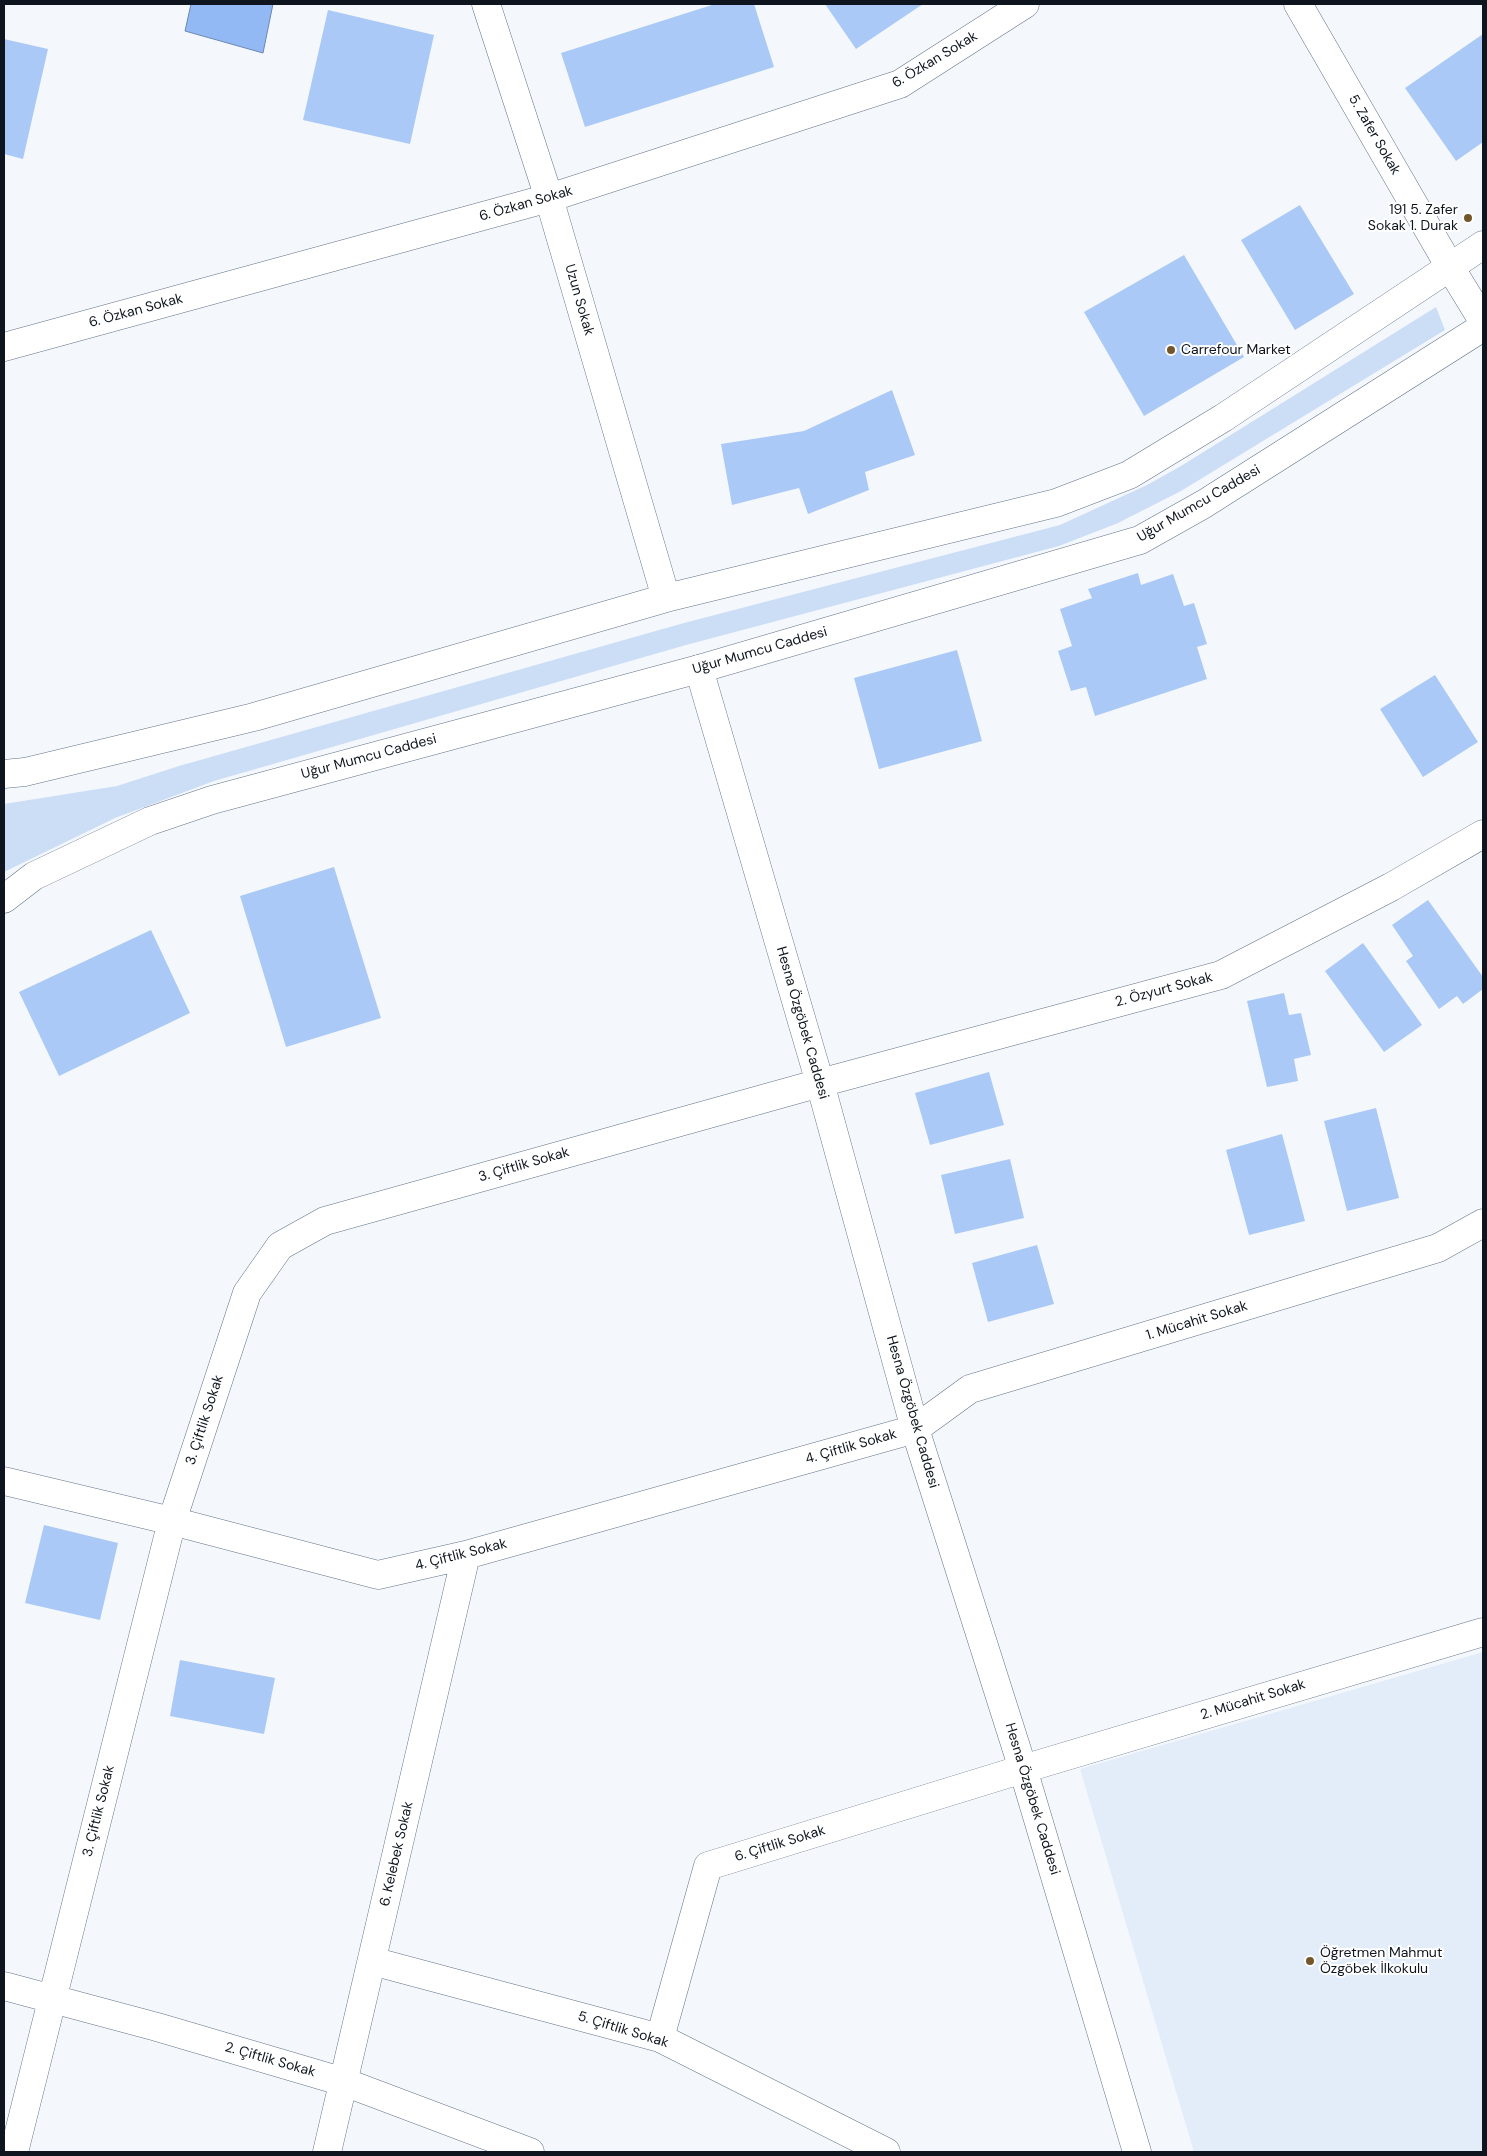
<!DOCTYPE html>
<meta charset="utf-8">
<style>
body{margin:0}
#map{position:relative;width:1487px;height:2156px;overflow:hidden;background:#f4f8fd;font-family:"DM Sans",sans-serif}
canvas{display:block}
.frame{position:absolute;inset:0;border:5px solid #0f151e;pointer-events:none}
</style>
<div id="map">
<canvas width="1487" height="2156"></canvas>
<div class="frame"></div>
</div>
<script>
const c = document.querySelector('canvas').getContext('2d');
c.lineJoin = 'round';
function fillPath(path, color) { c.fillStyle = color; c.fill(path, 'evenodd'); }
const shape = rows => new Path2D(rows.map(r => 'M' + r).join(''));
function trace(path, color, width, dash) { c.strokeStyle = color; c.lineWidth = width; c.lineCap = dash ? 'butt' : 'round'; c.setLineDash(dash || []); c.stroke(path); }
function drawText(font, color, halo, rows, align = 'center') {
  c.font = font + ' "DM Sans",sans-serif'; c.lineWidth = 4; c.setLineDash([]); c.textBaseline = 'middle'; c.strokeStyle = halo; c.fillStyle = color; for (const [text, x, y, turn = 0] of rows) {
    c.save(); c.translate(x, y); c.rotate((+turn || 0) * Math.PI / 180); c.textAlign = isNaN(turn) ? turn : align; if (halo) c.strokeText(text, 0, 0); c.fillText(text, 0, 0); c.restore();
  }
}
fillPath(shape([
 [1483,1652,1483,2152,1194,2152,1080,1769]
]), '#e3ecf9');
fillPath(shape([
 [1436,307,1445,330,1181,491,1118,523,1059,546,686,645,214,781,115,818,4,872,4,804,117,786,179,766,684,623,1060,525,1147,485,1181,466]
]), '#ccddf6');
const water = shape([
 [191,4,273,4,263,53,185,31,191,4]
]);
fillPath(water, '#92b9f4');
trace(water, '#6b88b4', 1);
fillPath(shape([
 [715,4,754,4,774,67,585,127,561,53],
 [825,4,923,4,856,49],
 [328,10,434,35,410,144,303,120],
 [1483,34,1483,142,1456,161,1405,88],
 [4,39,48,49,23,159,4,154],
 [1300,205,1354,294,1295,330,1241,240],
 [1184,255,1244,357,1144,416,1084,312],
 [892,390,915,455,865,472,869,490,808,514,799,488,732,505,721,444,804,431],
 [1138,573,1141,585,1173,574,1184,606,1194,603,1207,644,1197,647,1207,679,1095,716,1086,687,1071,691,1058,651,1072,646,1060,609,1092,598,1088,589],
 [957,650,982,741,879,769,854,678],
 [1435,675,1478,742,1423,777,1380,709],
 [334,867,381,1018,286,1047,240,896],
 [1428,900,1483,977,1483,989,1463,1004,1457,996,1439,1009,1406,961,1413,956,1392,925],
 [151,930,190,1013,59,1076,19,992],
 [1363,943,1422,1025,1384,1052,1325,971],
 [1284,993,1289,1015,1301,1013,1311,1055,1294,1059,1298,1081,1267,1087,1247,1001],
 [989,1072,1004,1125,930,1145,915,1093],
 [1376,1108,1399,1198,1347,1211,1324,1121],
 [1282,1134,1305,1221,1249,1235,1226,1150],
 [1010,1159,1024,1218,955,1234,941,1175],
 [1037,1245,1054,1304,988,1322,972,1263],
 [44,1525,118,1543,100,1620,25,1603],
 [180,1660,275,1678,264,1734,170,1716]
]), '#aac9f6');
const street = shape([
 [1298,4,1450,267],
 [4,347,549,198,900,84,1025,4],
 [699,669,820,1083,915,1429,1023,1769,1137,2152],
 [4,1481,172,1521,378,1575,466,1555,915,1429,970,1389,1438,1248,1483,1223],
 [372,1961,660,2038,886,2152],
 [4,1986,157,2027,344,2082,530,2152],
 [660,2038,708,1866,1023,1769,1483,1632],
 [14,2152,172,1521,247,1293,280,1246,325,1221,820,1083,1221,975,1391,887,1483,834],
 [327,2152,466,1555]
]);
const secondary = shape([
 [486,4,549,198,666,598],
 [1450,267,1483,321],
 [4,774,25,772,254,717,666,598,1056,503,1129,475,1223,418,1483,245],
 [4,899,34,876,150,821,212,800,699,669,1140,540,1204,504,1483,327]
]);
trace(street, '#647389', 29);
trace(secondary, '#647389', 29);
trace(street, '#fff', 28);
trace(secondary, '#fff', 28);
for (const [x, y, r, color] of [
 [1468,218,5,"#73572a"],
 [1171,350,5,"#73572a"],
 [1310,1961,5,"#73572a"]
]) { const dot = new Path2D(); dot.arc(x, y, r, 0, 2 * Math.PI); c.fillStyle = color; c.fill(dot); trace(dot, '#fff', 2); }
drawText('14px', '#0f151e', '#fff', [
 ["6. Özkan Sokak",935,60,-31],
 ["5. Zafer Sokak",1374,135,60],
 ["6. Özkan Sokak",526,204,-16],
 ["Uzun Sokak",579,300,74],
 ["6. Özkan Sokak",136,311,-15],
 ["Uğur Mumcu Caddesi",1199,504,-30],
 ["Uğur Mumcu Caddesi",760,651,-16],
 ["Uğur Mumcu Caddesi",369,757,-15],
 ["2. Özyurt Sokak",1164,990,-15],
 ["Hesna Özgöbek Caddesi",802,1023,74],
 ["3. Çiftlik Sokak",524,1165,-16],
 ["1. Mücahit Sokak",1197,1321,-17],
 ["Hesna Özgöbek Caddesi",912,1412,74],
 ["3. Çiftlik Sokak",205,1420,-72],
 ["4. Çiftlik Sokak",851,1447,-16],
 ["4. Çiftlik Sokak",461,1555,-14],
 ["2. Mücahit Sokak",1253,1700,-17],
 ["Hesna Özgöbek Caddesi",1032,1799,73],
 ["3. Çiftlik Sokak",99,1811,-76],
 ["6. Çiftlik Sokak",780,1844,-17],
 ["6. Kelebek Sokak",397,1854,-77],
 ["5. Çiftlik Sokak",623,2030,17],
 ["2. Çiftlik Sokak",270,2060,16]
]);
drawText('14px', '#0f151e', '#fff', [
 ["191 5. Zafer",1458,210,"right"],
 ["Sokak 1. Durak",1458,226,"right"],
 ["Carrefour Market",1181,350],
 ["Öğretmen Mahmut",1320,1953],
 ["Özgöbek İlkokulu",1320,1969]
], 'left');
</script>
